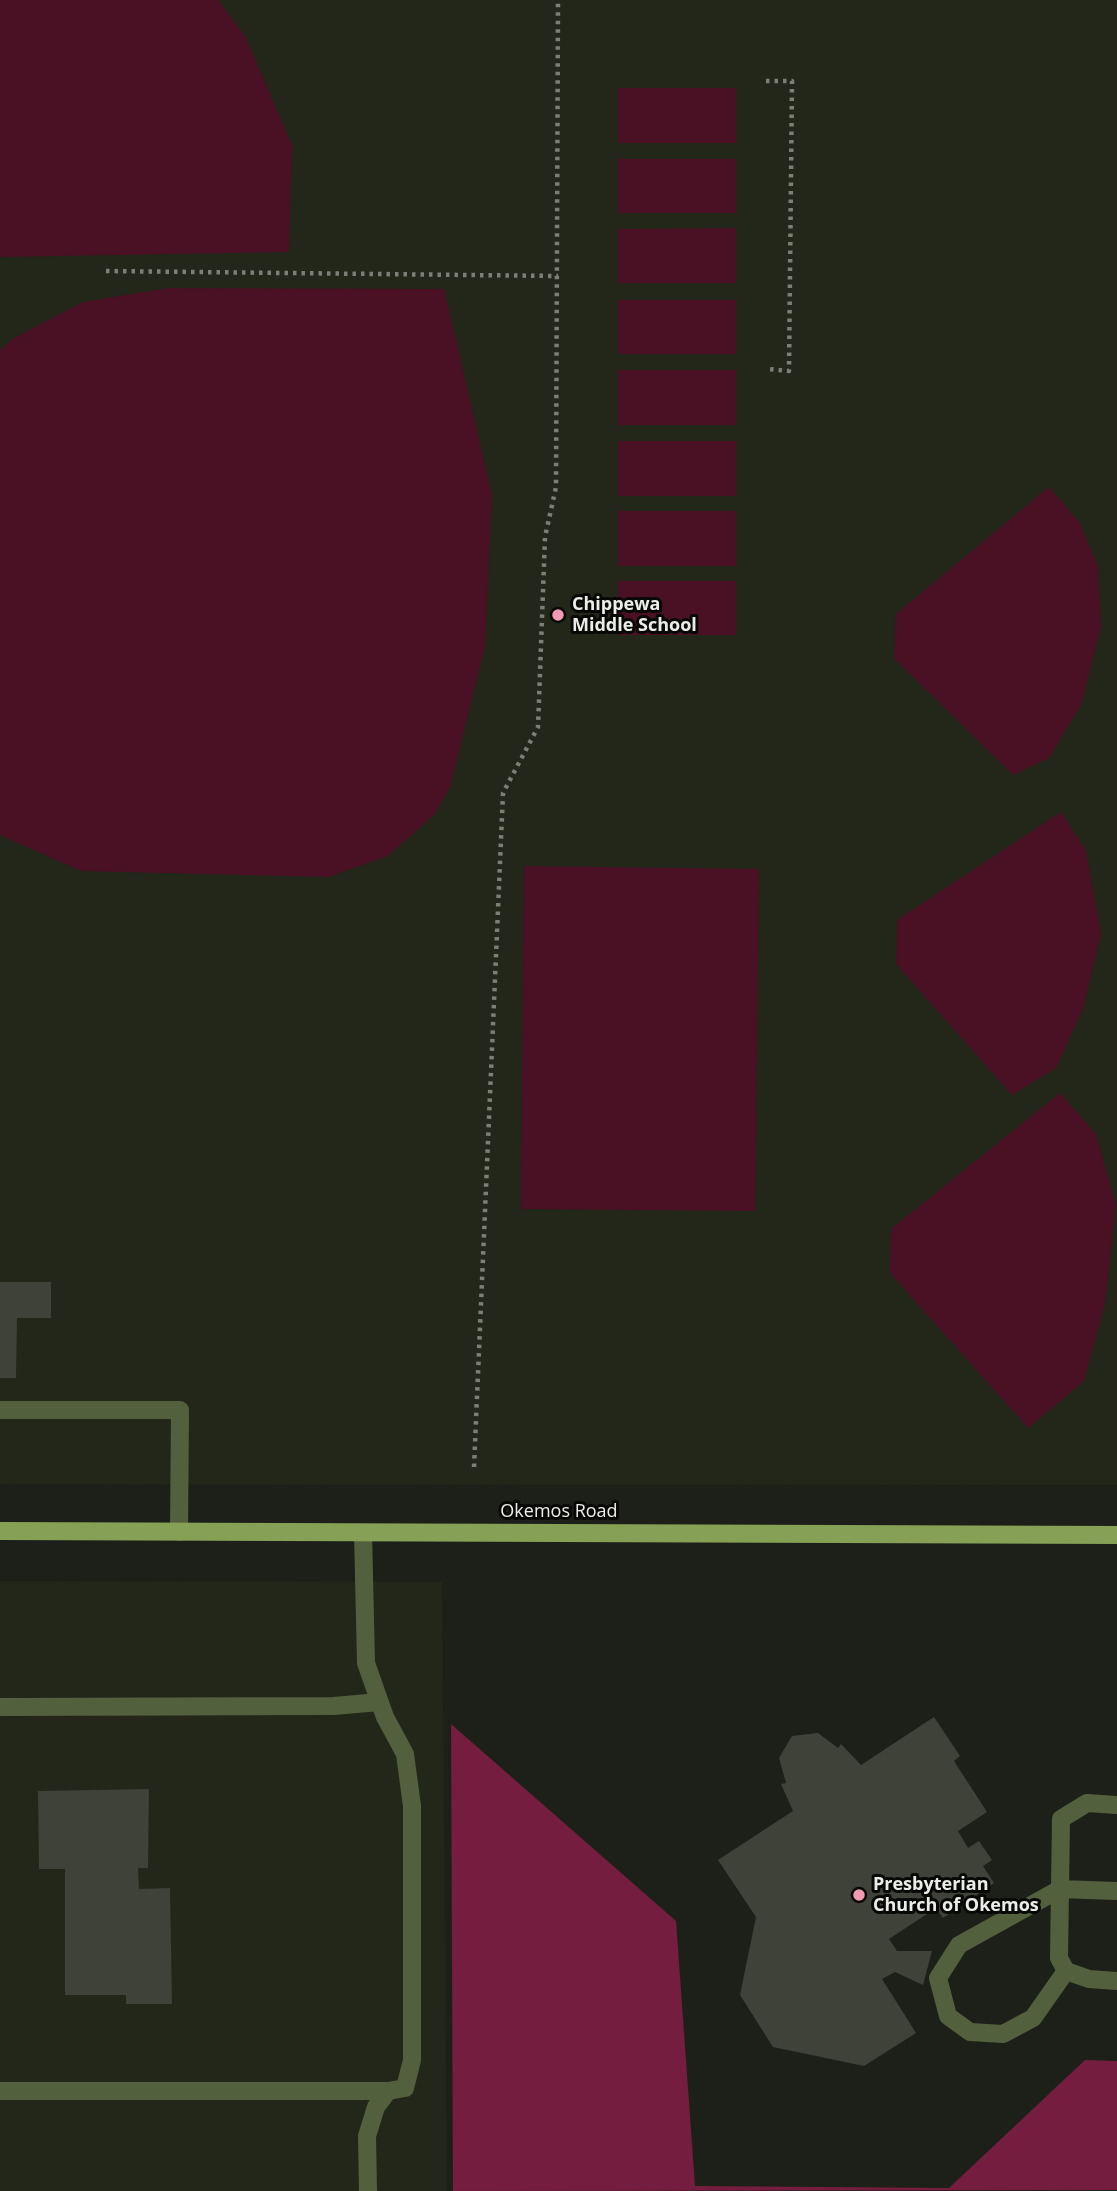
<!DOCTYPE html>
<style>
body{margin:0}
canvas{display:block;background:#1d2018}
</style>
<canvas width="1117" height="2191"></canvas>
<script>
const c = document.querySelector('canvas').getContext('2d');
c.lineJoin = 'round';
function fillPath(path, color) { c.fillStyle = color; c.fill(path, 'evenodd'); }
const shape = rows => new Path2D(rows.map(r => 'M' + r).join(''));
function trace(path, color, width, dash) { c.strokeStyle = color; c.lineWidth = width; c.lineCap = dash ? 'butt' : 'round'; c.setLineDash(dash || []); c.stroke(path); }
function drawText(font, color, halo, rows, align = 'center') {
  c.font = font + ' "Open Sans",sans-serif'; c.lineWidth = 6; c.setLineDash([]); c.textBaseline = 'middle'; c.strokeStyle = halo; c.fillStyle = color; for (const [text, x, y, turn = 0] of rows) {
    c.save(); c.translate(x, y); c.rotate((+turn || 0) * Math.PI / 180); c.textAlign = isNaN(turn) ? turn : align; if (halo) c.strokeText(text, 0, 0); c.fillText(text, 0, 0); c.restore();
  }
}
fillPath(shape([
 [0,0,1117,0,1117,1485,0,1484],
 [0,1581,442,1582,447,2191,0,2191]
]), '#222719');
fillPath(shape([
 [0,0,218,0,245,36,292,145,289,252,0,257],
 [618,88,736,88,736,143,618,143],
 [618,159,736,159,736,213,618,213],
 [736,228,736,283,618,283,618,229],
 [169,288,444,289,492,495,485,646,450,787,435,814,388,856,328,877,81,871,0,835,0,350,14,338,83,302],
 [618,300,736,300,736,354,618,354],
 [618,370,736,370,736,425,618,425],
 [618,441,736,441,736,496,618,496],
 [1049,487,1079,522,1098,566,1101,627,1081,705,1049,758,1013,775,894,658,896,614],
 [618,511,736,511,736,566,618,566],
 [618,581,736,581,736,635,618,635],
 [1061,812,1086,851,1101,934,1083,1009,1056,1068,1012,1095,896,964,897,920],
 [524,866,759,869,755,1211,521,1209],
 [1060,1093,1096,1134,1116,1205,1105,1303,1084,1381,1028,1428,890,1273,891,1229]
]), '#4a1125');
fillPath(shape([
 [451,1724,676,1921,695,2186,949,2188,1085,2060,1117,2061,1117,2190,453,2191]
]), '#751d3e');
fillPath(shape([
 [0,1282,51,1282,51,1318,17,1318,16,1378,0,1378],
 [934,1717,960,1756,954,1761,987,1812,958,1831,968,1848,979,1841,992,1860,983,1866,994,1883,943,1918,936,1908,889,1939,897,1951,932,1951,923,1985,895,1972,882,1979,916,2033,864,2066,773,2047,740,1995,756,1917,718,1860,793,1811,781,1784,786,1783,779,1758,792,1736,818,1733,838,1748,841,1744,861,1765],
 [149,1789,148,1868,138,1868,139,1889,170,1888,172,2004,126,2004,126,1995,65,1995,65,1869,39,1869,38,1791]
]), '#3e4239');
trace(shape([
 [766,81,792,81,789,371,767,369],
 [106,271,558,276],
 [474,1467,503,793,538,727,545,537,556,487,558,1]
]), '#7c7f78', 4.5, [3.5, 5]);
trace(shape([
 [0,1410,180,1410,179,1532],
 [363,1533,366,1663,385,1717,405,1754,412,1806,412,2060,405,2088,388,2091,376,2107,367,2136,368,2191],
 [0,1707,334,1706,379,1702],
 [1117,1805,1087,1803,1061,1819,1059,1958,1066,1971,1089,1979,1117,1981],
 [1066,1971,1033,2018,1003,2034,970,2032,948,2016,938,1978,959,1945,1060,1889,1117,1891],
 [0,2091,388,2091]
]), '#53603d', 18);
trace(shape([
 [0,1531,1117,1535]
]), '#86a156', 18);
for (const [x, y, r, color] of [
 [558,615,7,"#f19ab1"],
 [859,1895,7,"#f19ab1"]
]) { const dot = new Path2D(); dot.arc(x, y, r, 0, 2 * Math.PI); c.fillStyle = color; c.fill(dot); trace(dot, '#080906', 2.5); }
drawText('bold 18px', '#ebeee8', '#080906', [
 ["Chippewa",572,605],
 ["Middle School",572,626],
 ["Presbyterian",873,1885],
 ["Church of Okemos",873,1906]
], 'left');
drawText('18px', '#ebeee8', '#080906', [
 ["Okemos Road",559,1512]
]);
</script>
